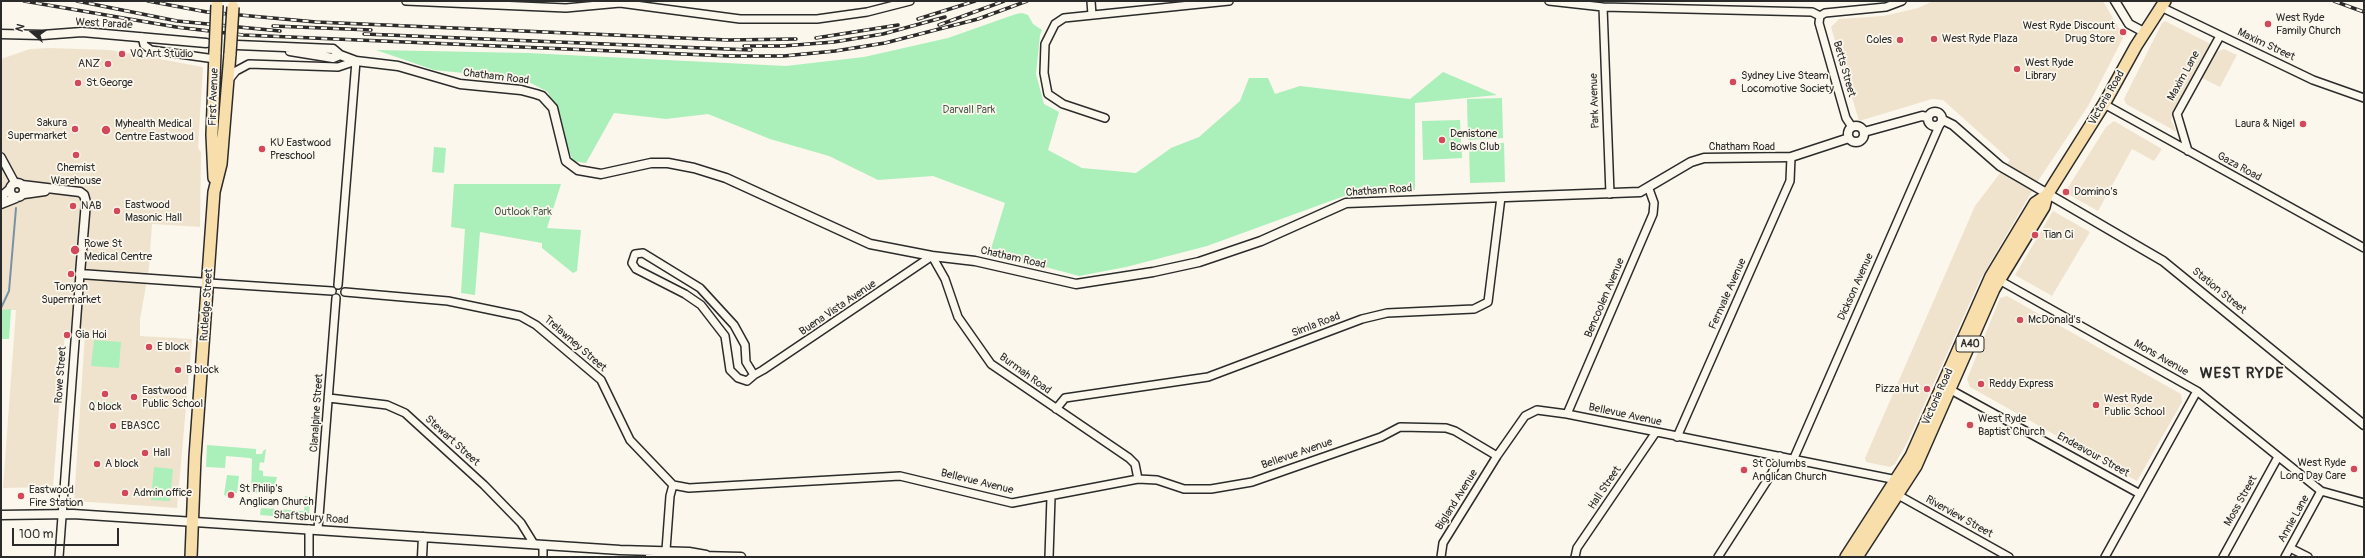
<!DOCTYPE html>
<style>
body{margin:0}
#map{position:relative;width:2365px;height:558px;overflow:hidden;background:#fbf7ec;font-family:Pangolin,sans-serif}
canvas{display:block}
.frame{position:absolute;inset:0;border:2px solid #2b2b2b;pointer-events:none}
.north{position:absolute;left:12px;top:12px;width:40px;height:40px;-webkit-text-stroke:3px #fbf7ec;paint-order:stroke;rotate:289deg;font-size:11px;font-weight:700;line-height:16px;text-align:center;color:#2b2b2b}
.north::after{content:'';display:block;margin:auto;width:14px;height:18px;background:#2b2b2b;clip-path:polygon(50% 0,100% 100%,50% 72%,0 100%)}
.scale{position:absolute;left:12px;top:528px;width:107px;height:18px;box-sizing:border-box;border:2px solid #2b2b2b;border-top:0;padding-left:5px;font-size:12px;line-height:14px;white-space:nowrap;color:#2b2b2b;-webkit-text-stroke:3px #fbf7ec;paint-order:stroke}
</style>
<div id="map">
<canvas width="2365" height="558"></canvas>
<div class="frame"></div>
<div class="north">N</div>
<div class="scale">100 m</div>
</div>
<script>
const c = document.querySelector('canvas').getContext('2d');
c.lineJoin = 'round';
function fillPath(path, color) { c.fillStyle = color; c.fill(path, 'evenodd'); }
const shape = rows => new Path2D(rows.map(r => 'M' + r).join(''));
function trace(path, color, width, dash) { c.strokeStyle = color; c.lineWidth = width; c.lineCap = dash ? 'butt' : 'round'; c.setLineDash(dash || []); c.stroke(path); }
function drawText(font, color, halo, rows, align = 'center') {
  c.font = font + ' Pangolin,sans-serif'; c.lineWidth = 3.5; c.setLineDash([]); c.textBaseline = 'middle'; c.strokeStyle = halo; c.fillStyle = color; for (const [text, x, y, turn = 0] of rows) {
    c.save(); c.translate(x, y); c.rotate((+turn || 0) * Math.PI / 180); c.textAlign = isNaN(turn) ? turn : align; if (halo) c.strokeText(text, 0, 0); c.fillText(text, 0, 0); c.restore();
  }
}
fillPath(shape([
 [1933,1,2103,1,2123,35,2123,38,2088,106,2038,181,1980,280,1908,441,1895,464,1890,467,1866,462,1865,458,1975,206,2010,160,1943,100,1932,99,1859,121,1831,27,1839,19,1883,16,1918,8],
 [2165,21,2211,44,2171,120,2177,132,2126,104,2124,99,2162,23],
 [50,48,110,50,203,67,198,148,201,152,200,227,152,224,149,268,140,320,140,336,192,339,177,508,74,501,85,333,65,332,53,487,3,488,16,310,1,310,1,59,30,49],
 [2224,49,2237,55,2220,87,2202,78,2216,52],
 [2114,121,2162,149,2154,161,2132,149,2098,211,2068,194,2067,189,2106,127],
 [2053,211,2090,232,2052,296,2015,275],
 [2007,296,2181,394,2182,402,2137,481,1970,387,1967,379,2000,298]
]), '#f0e3ce');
fillPath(shape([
 [1022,13,1028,15,1033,24,1042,30,1040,35,1036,74,1044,104,1059,112,1048,150,1082,168,1136,173,1171,148,1199,137,1240,101,1249,78,1268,78,1275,94,1300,86,1410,99,1443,72,1497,95,1415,103,1415,190,1347,195,1207,246,1126,267,1079,276,990,252,1005,203,933,176,878,180,829,156,770,139,708,114,666,119,614,113,586,163,573,161,548,92,523,79,434,70,376,50,528,53,786,66,864,57,948,38,1016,14],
 [1502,98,1503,138,1468,140,1467,99],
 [1460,120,1462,158,1423,160,1422,121],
 [1504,143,1505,182,1470,183,1469,144],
 [434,147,446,148,444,173,432,172],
 [454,184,561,184,547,228,581,230,577,271,573,273,542,248,542,243,480,232,475,295,461,293,465,229,451,227],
 [11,309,9,339,1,339,1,310],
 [94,340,121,342,119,368,91,366],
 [94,401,121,403,121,409,94,407],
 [207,445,256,449,256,454,262,454,263,451,266,449,264,463,260,462,259,470,263,471,263,476,277,477,274,489,262,488,261,493,251,492,252,459,250,458,226,456,225,468,206,467],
 [154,467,173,469,170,501,151,500],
 [227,475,239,476,237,493,230,492,227,496,224,495],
 [305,496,310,496,309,519,260,515,261,508,304,511]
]), '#abefba');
trace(shape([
 [1,308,9,291,16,208]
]), '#7892a5', 2);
const minor = shape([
 [406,1,566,8,620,3,740,19,817,19,867,12,910,1],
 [1091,1,1092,15],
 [1549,1,1603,7,1812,12,1820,16],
 [1603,7,1610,194],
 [2161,7,2313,80,2364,98],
 [1820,16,1819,23,1846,118,1852,127],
 [1820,16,1825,13,1886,7,1902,1],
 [142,37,144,45,151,50,215,59],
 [228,81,236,71,249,64,338,67,356,61,338,285],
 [2104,104,2364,248],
 [1105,118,1063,104,1048,94,1044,73,1045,44,1055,24,1064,18,1229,1],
 [2188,151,2177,114,2220,36],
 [1,157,15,183],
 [1999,280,2197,391,2321,491,2364,503],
 [209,283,332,291],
 [345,292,448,301,520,316,536,325,601,380,630,440,673,485,670,496,666,550],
 [754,375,746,362,745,345,734,325,700,288,643,253,635,254,632,263,636,269,685,294,701,305,725,336,730,370,738,378,747,381,754,375,763,370,932,256,945,279,958,317,991,364,1129,458,1135,464,1138,479],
 [1951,390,2140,494],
 [329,398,387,405,405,413,484,485,521,523,534,544],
 [1056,409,1065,398,1208,377,1362,319,1387,313,1474,309,1488,302,1501,197],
 [1567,414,1653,214,1654,203,1649,189],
 [1677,437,1790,181,1791,157],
 [1794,458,1940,124],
 [673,485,689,488,900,476,1012,503,1138,479,1157,480,1184,489,1211,489,1252,482,1381,437,1400,427,1446,428,1455,431,1497,456],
 [1898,495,2009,557],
 [318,529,336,298],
 [2290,548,2308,557],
 [59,557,80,274],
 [309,557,309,529],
 [543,557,543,545],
 [1049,557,1051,497],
 [1441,557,1443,543,1497,456,1525,416,1537,410,1567,414,1897,480],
 [1575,557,1577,548,1656,432],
 [1718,557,1772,473,1780,456],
 [2105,557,2197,391],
 [2223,557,2278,457],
 [2285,557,2321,491]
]);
const tertiary = shape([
 [2115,1,2129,24,2144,32],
 [1,34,42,35,82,32,206,43],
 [237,45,333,49,340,55,356,61,398,66,460,84,521,90,536,94,542,96,553,108,566,161,578,170,601,174,651,163,668,163,694,168,726,178,870,244,932,256,975,261,1076,284,1153,272,1199,262,1261,241,1346,203,1640,192,1691,162,1704,158,1791,157,1849,138],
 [290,51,333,58,340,55],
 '1928 119a7 7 0 1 1 14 0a7 7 0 1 1-14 0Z',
 [1943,120,1953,125,2000,166,2163,261,2364,425],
 '1848 134a8 8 0 1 1 16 0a8 8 0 1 1-16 0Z',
 [1864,132,1922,116,1927,117],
 '10 190a7 7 0 1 1 14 0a7 7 0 1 1-14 0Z',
 [22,185,80,192,84,195,86,202,80,274,209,283],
 [24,194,45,191],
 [1,197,10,189],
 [1,204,16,198],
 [1,515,73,514,620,550,689,552,706,555],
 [650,555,685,557],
 [701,556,741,557],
 [422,557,423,537]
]);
const primary = shape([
 [214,178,212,135,215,52],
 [191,557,195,457,214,192,221,164,230,54]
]);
const trunk = shape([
 [1846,557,1911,456,1991,276,2035,203,2047,195],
 [1857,557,1916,466,1994,289,2044,207,2047,195,2055,182,2104,104,2136,46,2165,1]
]);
trace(minor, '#2b2b2b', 10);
trace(tertiary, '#2b2b2b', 11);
trace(primary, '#2b2b2b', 14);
trace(trunk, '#2b2b2b', 14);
trace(minor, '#fbf7ec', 7);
trace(tertiary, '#fbf7ec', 8);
trace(primary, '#f8deab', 11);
trace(trunk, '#f8deab', 11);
const rail = shape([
 [24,1,176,27,243,35,729,56,784,56,835,51,885,43,978,19,1027,1],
 [77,1,177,21,280,31],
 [148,1,207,12,316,22,728,40,796,39],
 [2334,1,2364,12],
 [918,19,975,1],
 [939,25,1004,1],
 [273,26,371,30],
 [364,34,751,50],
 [816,38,898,25],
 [744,46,783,46,834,42,883,34,945,17]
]);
trace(rail, '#2b2b2b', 3.5);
trace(rail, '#fbf7ec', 2, [6]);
const primaryBridge = shape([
 [215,52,217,5],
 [230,54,233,7]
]);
trace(primaryBridge, '#2b2b2b', 14, []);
trace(primaryBridge, '#f8deab', 11);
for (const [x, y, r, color] of [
 [2268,24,4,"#d1495b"],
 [2123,32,4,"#d1495b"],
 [1934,39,4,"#d1495b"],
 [1900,40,4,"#d1495b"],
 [122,54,4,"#d1495b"],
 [108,64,4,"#d1495b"],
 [2017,69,4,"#d1495b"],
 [1733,82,4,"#d1495b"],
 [78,83,4,"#d1495b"],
 [2303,124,4,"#d1495b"],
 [75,129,4,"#d1495b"],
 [106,130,5,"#d1495b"],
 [1442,140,4,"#d1495b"],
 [262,149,4,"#d1495b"],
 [76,155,4,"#d1495b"],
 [2066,192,4,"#d1495b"],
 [73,206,4,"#d1495b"],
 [117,211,4,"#d1495b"],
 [2035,235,4,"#d1495b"],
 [75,250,5,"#d1495b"],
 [71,274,4,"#d1495b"],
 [2020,320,4,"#d1495b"],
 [67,335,4,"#d1495b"],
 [149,347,4,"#d1495b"],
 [178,370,4,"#d1495b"],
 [1981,384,4,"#d1495b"],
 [1927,389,4,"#d1495b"],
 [105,394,4,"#d1495b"],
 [134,397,4,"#d1495b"],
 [2096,405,4,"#d1495b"],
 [1970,425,4,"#d1495b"],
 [113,426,4,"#d1495b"],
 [145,453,4,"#d1495b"],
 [97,464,4,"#d1495b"],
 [2354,469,4,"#d1495b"],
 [1744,470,4,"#d1495b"],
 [125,493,4,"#d1495b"],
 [231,495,4,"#d1495b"],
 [21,496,4,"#d1495b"]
]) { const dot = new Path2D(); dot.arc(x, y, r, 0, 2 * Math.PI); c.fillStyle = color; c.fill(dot); trace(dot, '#fbf7ec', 1.5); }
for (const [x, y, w] of [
 [1970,344,28]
]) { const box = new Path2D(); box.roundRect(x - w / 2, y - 8, w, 16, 3); c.fillStyle = '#fbf7ec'; c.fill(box); trace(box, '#2b2b2b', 1); }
drawText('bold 10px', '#2b2b2b', null, [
 ["A40",1970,344]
]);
drawText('11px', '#2b2b2b', '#fbf7ec', [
 ["West Ryde",2276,18],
 ["Family Church",2276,31],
 ["West Ryde Discount",2115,26,"right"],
 ["Drug Store",2115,39,"right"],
 ["West Ryde Plaza",1942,39],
 ["Coles",1892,40,"right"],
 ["VQ Art Studio",130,54],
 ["West Ryde",2025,63],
 ["Library",2025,76],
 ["ANZ",100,64,"right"],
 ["Sydney Live Steam",1741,76],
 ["Locomotive Society",1741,89],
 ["St.George",86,83],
 ["Sakura",67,123,"right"],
 ["Supermarket",67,136,"right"],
 ["Myhealth Medical",115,124],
 ["Centre Eastwood",115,137],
 ["Laura & Nigel",2295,124,"right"],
 ["Denistone",1450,134],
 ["Bowls Club",1450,147],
 ["KU Eastwood",270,143],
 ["Preschool",270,156],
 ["Chemist",76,168,"center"],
 ["Warehouse",76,181,"center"],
 ["Domino's",2074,192],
 ["Eastwood",125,205],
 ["Masonic Hall",125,218],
 ["NAB",81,206],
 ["Tian Ci",2043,235],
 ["Rowe St",84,244],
 ["Medical Centre",84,257],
 ["Tonyon",71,287,"center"],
 ["Supermarket",71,300,"center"],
 ["McDonald's",2028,320],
 ["Gia Hoi",75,335],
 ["E block",157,347],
 ["B block",186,370],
 ["Reddy Express",1989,384],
 ["Pizza Hut",1919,389,"right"],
 ["Eastwood",142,391],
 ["Public School",142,404],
 ["West Ryde",2104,399],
 ["Public School",2104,412],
 ["Q block",105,407,"center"],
 ["West Ryde",1978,419],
 ["Baptist Church",1978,432],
 ["EBASCC",121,426],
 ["Hall",153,453],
 ["West Ryde",2346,463,"right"],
 ["Long Day Care",2346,476,"right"],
 ["A block",105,464],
 ["St Columbs",1752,464],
 ["Anglican Church",1752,477],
 ["St Philip's",239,489],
 ["Anglican Church",239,502],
 ["Eastwood",29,490],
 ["Fire Station",29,503],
 ["Admin office",133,493]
], 'left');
drawText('11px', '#2b2b2b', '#fbf7ec', [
 ["West Parade",104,24,3],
 ["Maxim Street",2266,45,25],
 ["Betts Street",1844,69,74],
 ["Maxim Lane",2184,76,-61],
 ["Chatham Road",496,77,7],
 ["First Avenue",214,97,-88],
 ["Victoria Road",2107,98,-60],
 ["Park Avenue",1595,101,-92],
 ["Chatham Road",1742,147],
 ["Gaza Road",2239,167,29],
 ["Chatham Road",1379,191,-4],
 ["Chatham Road",1013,258,13],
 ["Dickson Avenue",1856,287,-66],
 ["Station Street",2219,291,39],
 ["Fernvale Avenue",1728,294,-66],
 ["Bencoolen Avenue",1605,298,-67],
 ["Rutledge Street",207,305,-86],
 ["Buena Vista Avenue",838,308,-34],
 ["Simla Road",1316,325,-21],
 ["Trelawney Street",575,344,41],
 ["Mons Avenue",2161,358,30],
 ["Burmah Road",1025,374,36],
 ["Rowe Street",61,375,-86],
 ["Victoria Road",1938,397,-66],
 ["Clanalpine Street",317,413,-86],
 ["Bellevue Avenue",1625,415,12],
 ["Stewart Street",452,441,42],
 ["Bellevue Avenue",1297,454,-19],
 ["Endeavour Street",2093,455,29],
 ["Bellevue Avenue",977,482,14],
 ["Hall Street",1605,488,-56],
 ["Bigland Avenue",1457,500,-58],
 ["Moss Street",2241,501,-61],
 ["Riverview Street",1959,517,29],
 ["Shaftsbury Road",311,518,4],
 ["Annie Lane",2294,519,-61]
]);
drawText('11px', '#4b5c4f', '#fbf7ec', [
 ["Darvall Park",969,110],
 ["Outlook Park",523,212]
]);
c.letterSpacing = '1px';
drawText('bold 15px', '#2b2b2b', '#fbf7ec', [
 ["WEST RYDE",2242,374]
]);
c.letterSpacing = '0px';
</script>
